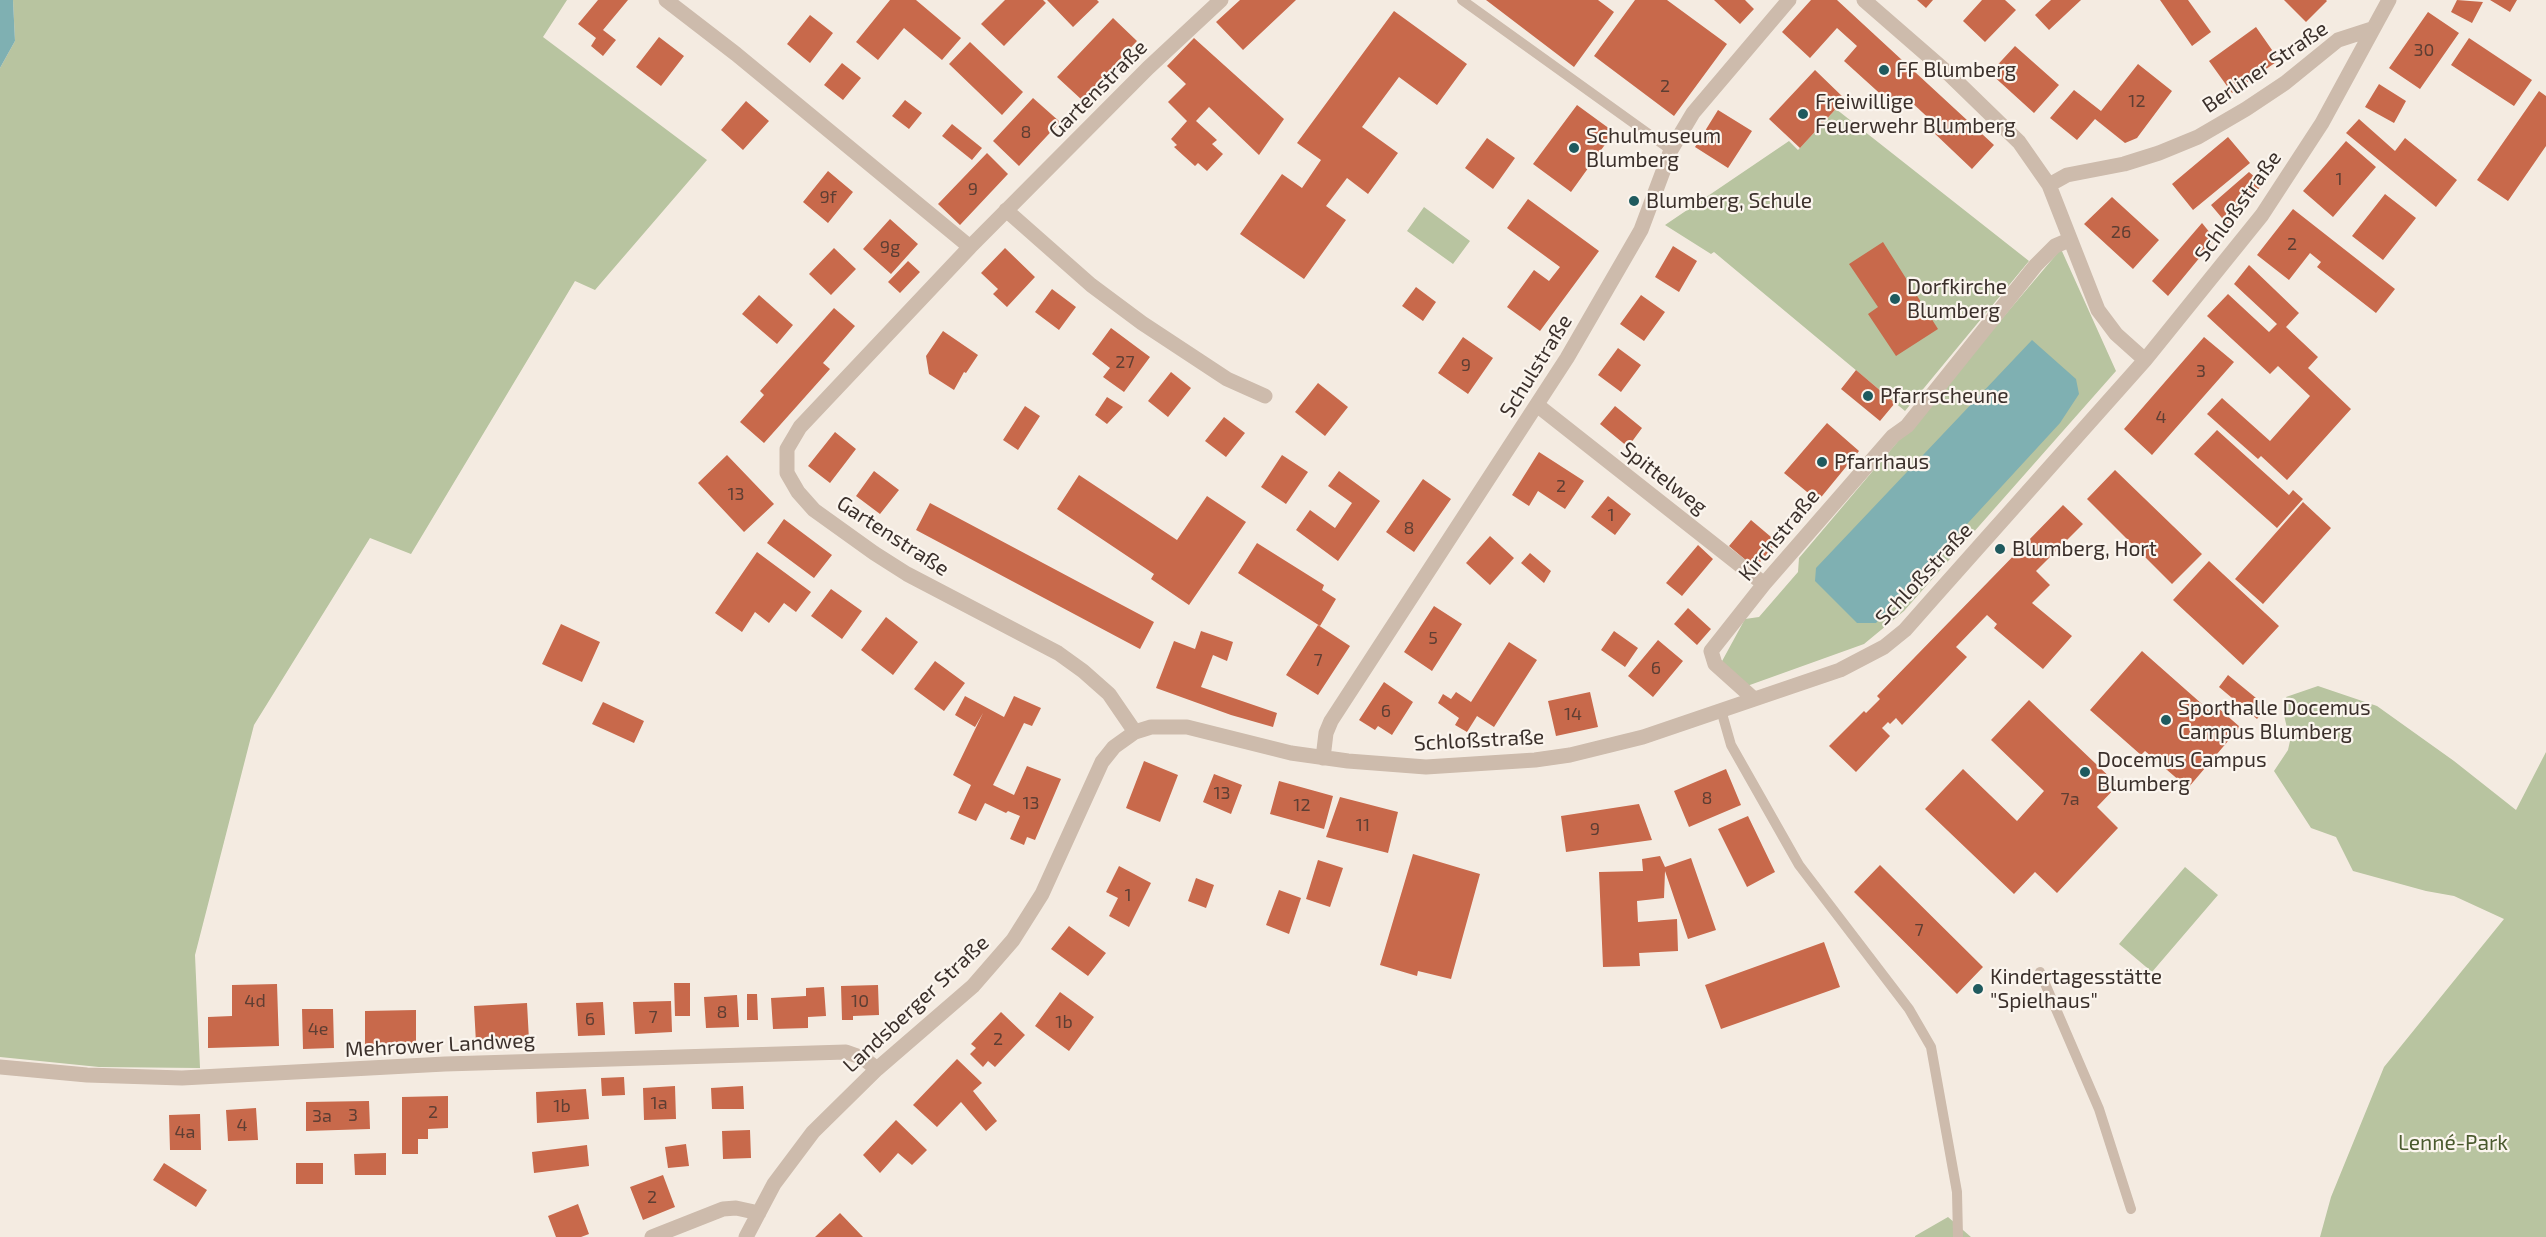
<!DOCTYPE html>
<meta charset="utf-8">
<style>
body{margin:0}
canvas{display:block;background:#f4ebe1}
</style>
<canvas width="2546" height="1237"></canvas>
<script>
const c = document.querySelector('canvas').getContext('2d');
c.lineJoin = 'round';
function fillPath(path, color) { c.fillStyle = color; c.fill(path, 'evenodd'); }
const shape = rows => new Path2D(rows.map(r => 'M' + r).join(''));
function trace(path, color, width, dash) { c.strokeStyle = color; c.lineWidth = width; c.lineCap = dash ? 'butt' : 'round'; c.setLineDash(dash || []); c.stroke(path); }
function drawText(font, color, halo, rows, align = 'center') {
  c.font = font + ' "Exo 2",sans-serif'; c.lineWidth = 4.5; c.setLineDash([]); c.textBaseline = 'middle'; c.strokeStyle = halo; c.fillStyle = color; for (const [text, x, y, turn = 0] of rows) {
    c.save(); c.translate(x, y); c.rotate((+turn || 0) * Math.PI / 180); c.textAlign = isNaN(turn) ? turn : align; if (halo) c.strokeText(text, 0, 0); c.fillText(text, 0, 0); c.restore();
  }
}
fillPath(shape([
 [13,0,567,0,543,37,707,160,595,290,575,281,411,554,370,538,254,725,195,955,200,1068,99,1067,0,1057,0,68,15,41],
 [1836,109,2029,261,1905,411,1714,252,1711,254,1665,225,1789,141,1798,150],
 [1424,207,1470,241,1453,264,1407,231],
 [2061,249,2116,371,1904,611,1864,644,1747,686,1721,663,1745,619,1759,617,1798,572,1799,558],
 [2318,686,2377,706,2454,761,2516,810,2546,752,2546,1237,2320,1237,2331,1197,2384,1067,2504,919,2454,896,2426,891,2353,871,2336,837,2311,828,2274,771,2288,750,2290,741,2284,715,2286,697],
 [2185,867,2218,895,2152,972,2119,944],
 [1948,1217,1971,1237,1915,1237,1915,1236]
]), '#b8c4a0');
fillPath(shape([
 [0,0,13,0,15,41,0,68],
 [2032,340,2076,379,2079,394,2060,423,1876,623,1857,623,1815,581,1816,568]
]), '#7fb0b2');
fillPath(shape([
 [598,0,628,0,603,30,616,40,603,56,591,46,596,38,578,24],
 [890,0,916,0,961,38,942,60,904,28,878,60,856,42],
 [1005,0,1043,0,1046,3,1004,46,981,24],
 [1047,0,1097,0,1099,2,1073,27],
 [1240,0,1296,0,1243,50,1216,22],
 [1486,0,1598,0,1614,12,1574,67],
 [1635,0,1667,0,1727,44,1674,116,1594,56],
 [1714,0,1745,0,1754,9,1740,24],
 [1811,0,1837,0,1994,145,1972,169,1932,131,1937,126,1907,98,1897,109,1844,61,1857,46,1837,28,1810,58,1782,32],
 [1917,0,1933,0,1926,8],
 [1982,0,2005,0,2016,10,1985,42,1963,21],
 [2051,0,2081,0,2049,30,2035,15],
 [2160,0,2188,0,2211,32,2192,46],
 [2284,0,2326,0,2327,1,2306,22],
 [2457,0,2483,2,2472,23,2451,12],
 [2490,0,2517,0,2510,12],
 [1394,11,1467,64,1437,105,1399,77,1362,127,1398,153,1368,194,1347,178,1326,206,1346,220,1304,279,1240,234,1282,174,1302,188,1321,160,1297,143],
 [2428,12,2459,33,2420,89,2389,68],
 [810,15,833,33,810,63,787,44],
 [1113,18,1137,41,1082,100,1057,77],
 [2256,27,2279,60,2232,93,2209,61],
 [659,37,684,56,661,86,636,67],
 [1194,38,1284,119,1259,155,1209,107,1196,121,1217,140,1212,144,1223,154,1207,171,1198,163,1195,166,1174,147,1177,145,1171,139,1187,121,1168,102,1186,84,1167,66],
 [2469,38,2532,80,2514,106,2451,65],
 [970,42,1023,92,1002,115,949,64],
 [2015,46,2059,85,2034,113,1990,73],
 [842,63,861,78,843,100,824,85],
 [2138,64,2172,91,2137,138,2125,143,2095,119,2077,140,2050,118,2074,90,2101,111],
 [1815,70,1845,99,1800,148,1769,119],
 [2379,84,2406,101,2394,123,2365,107],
 [2539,91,2546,96,2546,146,2508,201,2477,180],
 [1033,98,1060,122,1019,166,993,141],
 [905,100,922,113,909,129,892,116],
 [746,101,769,121,743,150,721,130],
 [1577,105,1614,132,1571,192,1533,164],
 [1718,110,1752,131,1728,168,1695,147],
 [2359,119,2395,151,2405,138,2457,180,2436,207,2346,133],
 [952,124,982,148,972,160,942,136],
 [2228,137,2250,163,2193,210,2172,184],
 [1487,138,1515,158,1493,189,1465,168],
 [2346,141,2376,167,2333,217,2303,191],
 [987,153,1008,174,960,225,938,204],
 [828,171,853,192,828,223,803,202],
 [2249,172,2263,184,2227,224,2211,205],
 [2385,194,2416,218,2383,260,2352,236],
 [2112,197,2159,240,2133,269,2084,224],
 [1528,199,1599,251,1540,331,1507,307,1534,270,1549,281,1560,267,1507,228],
 [2293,209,2395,289,2376,313,2317,267,2321,262,2310,253,2289,280,2257,255],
 [890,219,918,244,891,274,863,249],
 [2202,223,2215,239,2168,296,2152,281],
 [1883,242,1938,329,1896,356,1868,314,1878,307,1849,264],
 [1673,246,1697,261,1679,292,1655,277],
 [834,248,856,269,831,295,809,274],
 [1005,248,1035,277,1007,307,993,294,998,289,981,273],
 [908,261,920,272,900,293,888,282],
 [2249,265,2299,313,2286,327,2318,357,2308,368,2351,409,2287,480,2261,456,2258,459,2207,414,2222,398,2270,441,2310,396,2278,366,2270,374,2207,316,2228,294,2269,332,2277,324,2234,284],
 [1416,287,1436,302,1423,321,1402,306],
 [1052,289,1076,307,1059,330,1035,312],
 [759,295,793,325,777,344,742,314],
 [1641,295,1665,312,1644,341,1620,324],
 [834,308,855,326,823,363,830,369,764,443,740,422,764,395,760,391],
 [1111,328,1150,357,1124,392,1103,377,1110,368,1092,354],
 [943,331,978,355,966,373,964,372,954,390,929,374,926,356],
 [1463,337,1493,358,1468,394,1438,373],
 [2204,337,2234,362,2152,455,2124,429],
 [1618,348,1641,365,1621,392,1598,375],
 [1856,370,1895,403,1880,421,1841,389],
 [1171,372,1191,388,1168,417,1148,401],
 [1318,383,1348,407,1325,436,1295,412],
 [1107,397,1123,407,1107,424,1095,415],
 [1025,406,1040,416,1018,450,1003,440],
 [1615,406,1642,428,1628,447,1600,424],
 [1224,417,1245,433,1226,457,1205,441],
 [1827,423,1859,451,1818,501,1784,473],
 [2217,430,2289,495,2293,490,2303,499,2277,528,2194,454],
 [835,432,856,449,830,483,808,466],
 [1539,452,1584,481,1565,509,1538,491,1529,506,1512,495],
 [727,455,774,504,744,532,698,483],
 [1282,455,1308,472,1286,504,1261,487],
 [2115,470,2202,554,2172,584,2087,499],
 [874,471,899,490,880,514,856,496],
 [1339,471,1380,501,1338,561,1296,530,1310,510,1335,528,1352,503,1328,486],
 [1079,475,1177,540,1207,496,1246,522,1189,605,1151,579,1154,574,1057,509],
 [1423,479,1451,499,1414,552,1386,532],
 [1608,496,1631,514,1615,535,1591,517],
 [2303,502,2331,528,2263,604,2235,579],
 [930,503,1154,622,1140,649,916,530],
 [2063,505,2083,524,2036,571,2050,585,2032,603,2072,636,2043,669,1994,628,1997,624,1987,615,1956,647,1967,657,1902,725,1896,718,1890,724,1888,722,1882,728,1890,736,1856,772,1829,746,1864,711,1866,713,1880,699,1877,696],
 [784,519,832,555,814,578,767,543],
 [1751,520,1777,542,1755,568,1729,546],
 [1490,536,1514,558,1490,585,1466,563],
 [1257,543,1324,585,1322,590,1336,599,1320,626,1238,573],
 [1698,545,1713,559,1682,596,1666,583],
 [757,552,811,592,796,612,784,603,769,623,755,612,742,632,715,613],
 [1530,553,1551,571,1544,583,1521,563],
 [2209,561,2279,626,2243,665,2173,600],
 [831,589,862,611,842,639,811,616],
 [1434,606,1462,624,1432,671,1404,652],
 [1688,608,1711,629,1697,645,1674,624],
 [886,617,918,642,893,675,861,650],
 [561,624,600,642,582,682,542,664],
 [1318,625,1350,646,1318,695,1286,675],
 [1201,631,1233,642,1227,661,1213,655,1201,687,1277,713,1273,727,1231,715,1156,688,1174,641,1195,649],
 [1614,631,1638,648,1625,667,1601,650],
 [1658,640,1683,661,1653,697,1628,676],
 [1509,642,1537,660,1494,727,1477,716,1467,732,1455,725,1459,718,1438,703,1443,694,1451,699,1456,692,1471,702],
 [2142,651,2211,712,2216,706,2240,727,2188,788,2145,751,2141,755,2090,710],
 [935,661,965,683,944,711,914,689],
 [2228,675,2267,707,2257,719,2219,687],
 [1384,682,1413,702,1392,735,1378,726,1375,730,1359,720],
 [1590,692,1598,727,1556,736,1548,701],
 [965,696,1004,717,1014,696,1041,708,1032,726,1024,723,993,785,1014,795,1027,766,1061,779,1035,840,1027,837,1024,845,1010,839,1020,816,1008,811,1006,813,985,803,976,821,958,813,971,785,953,775,983,713,975,727,955,715],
 [2029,700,2118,785,2097,807,2118,828,2057,893,2035,872,2014,894,1925,809,1963,769,2017,821,2044,791,1991,740],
 [603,702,644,721,634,743,592,724],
 [1144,761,1178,775,1160,822,1126,808],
 [1726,769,1741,805,1689,827,1674,791],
 [1214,774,1242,785,1231,814,1203,802],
 [1279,781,1333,796,1324,829,1270,814],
 [1340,797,1398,812,1388,853,1326,837],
 [1639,804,1652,840,1566,852,1561,816],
 [1748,816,1775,872,1747,887,1718,829],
 [1413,854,1480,874,1451,979,1418,971,1417,976,1380,965],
 [1660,856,1665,867,1691,858,1716,930,1688,939,1665,871,1664,898,1637,901,1638,922,1677,919,1678,951,1639,953,1640,966,1603,967,1599,872,1643,871,1642,859],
 [1318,860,1343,868,1330,907,1306,899],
 [1880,865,1983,967,1957,994,1854,892],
 [1119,866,1151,883,1129,927,1109,916,1118,898,1106,892],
 [1196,878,1214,885,1206,908,1188,901],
 [1279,890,1301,898,1289,934,1266,925],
 [1069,926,1106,953,1088,976,1051,949],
 [1824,942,1840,987,1721,1029,1705,985],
 [674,983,690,983,690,1016,675,1016],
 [277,984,279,1046,208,1048,208,1017,232,1016,232,985],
 [878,985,879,1015,853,1016,853,1020,842,1020,841,986],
 [824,987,826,1016,808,1017,808,1028,773,1029,771,998,806,996,806,988],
 [1060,992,1094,1017,1069,1051,1035,1026],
 [747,994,757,994,758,1020,747,1020],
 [737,995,739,1027,706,1028,704,997],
 [671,1001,672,1032,635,1034,633,1002],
 [603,1002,605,1035,578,1036,576,1003],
 [527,1003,529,1040,476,1043,474,1006],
 [302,1009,333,1009,334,1048,303,1049],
 [416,1010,416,1047,365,1047,365,1011],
 [1001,1012,1025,1035,995,1067,988,1061,983,1067,970,1054,976,1048,971,1044],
 [957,1059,982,1083,973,1091,997,1121,986,1131,961,1102,937,1127,913,1105],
 [624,1077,625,1095,602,1096,601,1078],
 [675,1086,676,1119,644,1120,643,1088],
 [743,1086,744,1109,712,1109,711,1088],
 [586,1089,589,1119,537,1123,536,1092],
 [448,1096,448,1128,428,1129,428,1139,418,1139,418,1154,402,1154,402,1097],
 [369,1101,370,1129,306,1131,306,1102],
 [256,1108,258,1140,228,1141,226,1110],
 [200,1114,201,1150,170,1150,169,1115],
 [896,1120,927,1150,912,1165,898,1153,880,1173,863,1155],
 [750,1130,751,1158,723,1159,722,1131],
 [686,1144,689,1166,668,1168,665,1147],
 [587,1145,589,1166,534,1173,532,1152],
 [386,1153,386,1175,355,1175,354,1154],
 [164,1163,207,1190,196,1207,153,1180],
 [296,1163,323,1163,323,1184,296,1184],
 [663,1175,675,1207,643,1220,630,1187],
 [578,1204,589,1234,581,1237,556,1237,548,1216],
 [840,1213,863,1237,815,1237]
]), '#c8694b');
trace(shape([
 [1462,0,1671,150],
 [1721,710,1731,745,1799,865,1909,1009,1931,1047,1957,1192,1958,1237],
 [2040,972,2099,1109,2131,1209]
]), '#cdbbac', 10);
trace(shape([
 [666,0,736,54,970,247],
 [1864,0,1949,74,2019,142,2049,185,2098,310,2116,334,2145,360],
 [2049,185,2067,175,2124,164,2159,153,2198,137,2246,109,2285,83,2338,40,2372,29],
 [1006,210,1091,285,1142,323,1227,379,1265,396],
 [1537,405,1764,584],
 [1754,699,1715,664,1711,651,1764,584,1893,436,1907,426,2036,265,2055,246,2069,240],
 [1135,732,1109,694,1083,671,1058,653,907,574,874,553,814,510,798,492,787,473,787,449,800,427,970,247,1148,68,1221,0],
 [1323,758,1326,733,1331,721,1567,358,1641,230,1671,150,1693,113,1789,0],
 [0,1067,87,1075,182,1078,445,1064,846,1052,863,1058,877,1069],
 [652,1237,723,1209,736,1208,759,1213],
 [746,1237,774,1184,813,1132,877,1069,973,986,1013,940,1042,894,1102,762,1114,747,1135,732,1151,727,1187,727,1291,753,1348,761,1426,767,1535,760,1570,755,1643,737,1840,670,1884,647,1905,630,1935,596,2145,360,2262,215,2322,123,2389,0]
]), '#cdbbac', 15);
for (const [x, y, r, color] of [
 [1884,70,6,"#1f5a5e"],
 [1803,114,6,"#1f5a5e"],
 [1574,148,6,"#1f5a5e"],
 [1634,201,6,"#1f5a5e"],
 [1895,299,6,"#1f5a5e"],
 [1868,396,6,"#1f5a5e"],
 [1822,462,6,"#1f5a5e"],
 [2000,549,6,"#1f5a5e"],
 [2166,720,6,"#1f5a5e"],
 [2085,772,6,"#1f5a5e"],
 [1978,989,6,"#1f5a5e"]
]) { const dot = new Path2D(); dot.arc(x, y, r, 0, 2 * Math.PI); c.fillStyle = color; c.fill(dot); trace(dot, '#fbf5ee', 2); }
drawText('18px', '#5e3e33', null, [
 ["30",2424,50],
 ["2",1665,86],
 ["12",2137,101],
 ["8",1026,132],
 ["1",2339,179],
 ["9",973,189],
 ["9f",828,197],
 ["26",2121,232],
 ["2",2292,244],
 ["9g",890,247],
 ["27",1125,362],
 ["9",1466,365],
 ["3",2201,371],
 ["4",2161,417],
 ["2",1561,486],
 ["13",736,494],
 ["1",1611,515],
 ["8",1409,528],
 ["5",1433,638],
 ["7",1318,660],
 ["6",1656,668],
 ["6",1386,711],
 ["14",1573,714],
 ["13",1222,793],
 ["8",1707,798],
 ["7a",2070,799],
 ["13",1031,803],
 ["12",1302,805],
 ["11",1363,825],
 ["9",1595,829],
 ["1",1128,895],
 ["7",1919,930],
 ["4d",255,1001],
 ["10",860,1001],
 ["8",722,1012],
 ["7",653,1017],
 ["6",590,1019],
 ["1b",1064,1022],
 ["4e",318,1029],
 ["2",998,1039],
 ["1a",659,1103],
 ["1b",562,1106],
 ["2",433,1112],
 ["3",353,1115],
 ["3a",322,1116],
 ["4",242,1125],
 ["4a",185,1132],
 ["2",652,1197]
]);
drawText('21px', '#3b302b', '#fbf5ee', [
 ["Berliner Straße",2265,67,-34],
 ["Gartenstraße",1098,89,-45],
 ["Schloßstraße",2238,206,-54],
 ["Schulstraße",1536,366,-58],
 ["Spittelweg",1664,478,38],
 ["Kirchstraße",1779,535,-50],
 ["Gartenstraße",893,536,33],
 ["Schloßstraße",1924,574,-47],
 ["Schloßstraße",1479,740,-3],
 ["Landsberger Straße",916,1004,-43],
 ["Mehrower Landweg",440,1045,-3]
]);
drawText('21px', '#3b302b', '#fbf5ee', [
 ["FF Blumberg",1896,70],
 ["Freiwillige",1815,102],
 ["Feuerwehr Blumberg",1815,126],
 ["Schulmuseum",1586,136],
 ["Blumberg",1586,160],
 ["Blumberg, Schule",1646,201],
 ["Dorfkirche",1907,287],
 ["Blumberg",1907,311],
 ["Pfarrscheune",1880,396],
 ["Pfarrhaus",1834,462],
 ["Blumberg, Hort",2012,549],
 ["Sporthalle Docemus",2178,708],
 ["Campus Blumberg",2178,732],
 ["Docemus Campus",2097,760],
 ["Blumberg",2097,784],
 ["Kindertagesstätte",1990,977],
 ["\"Spielhaus\"",1990,1001]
], 'left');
drawText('21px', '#4a5a2e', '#fbf5ee', [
 ["Lenné-Park",2453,1143]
]);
</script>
